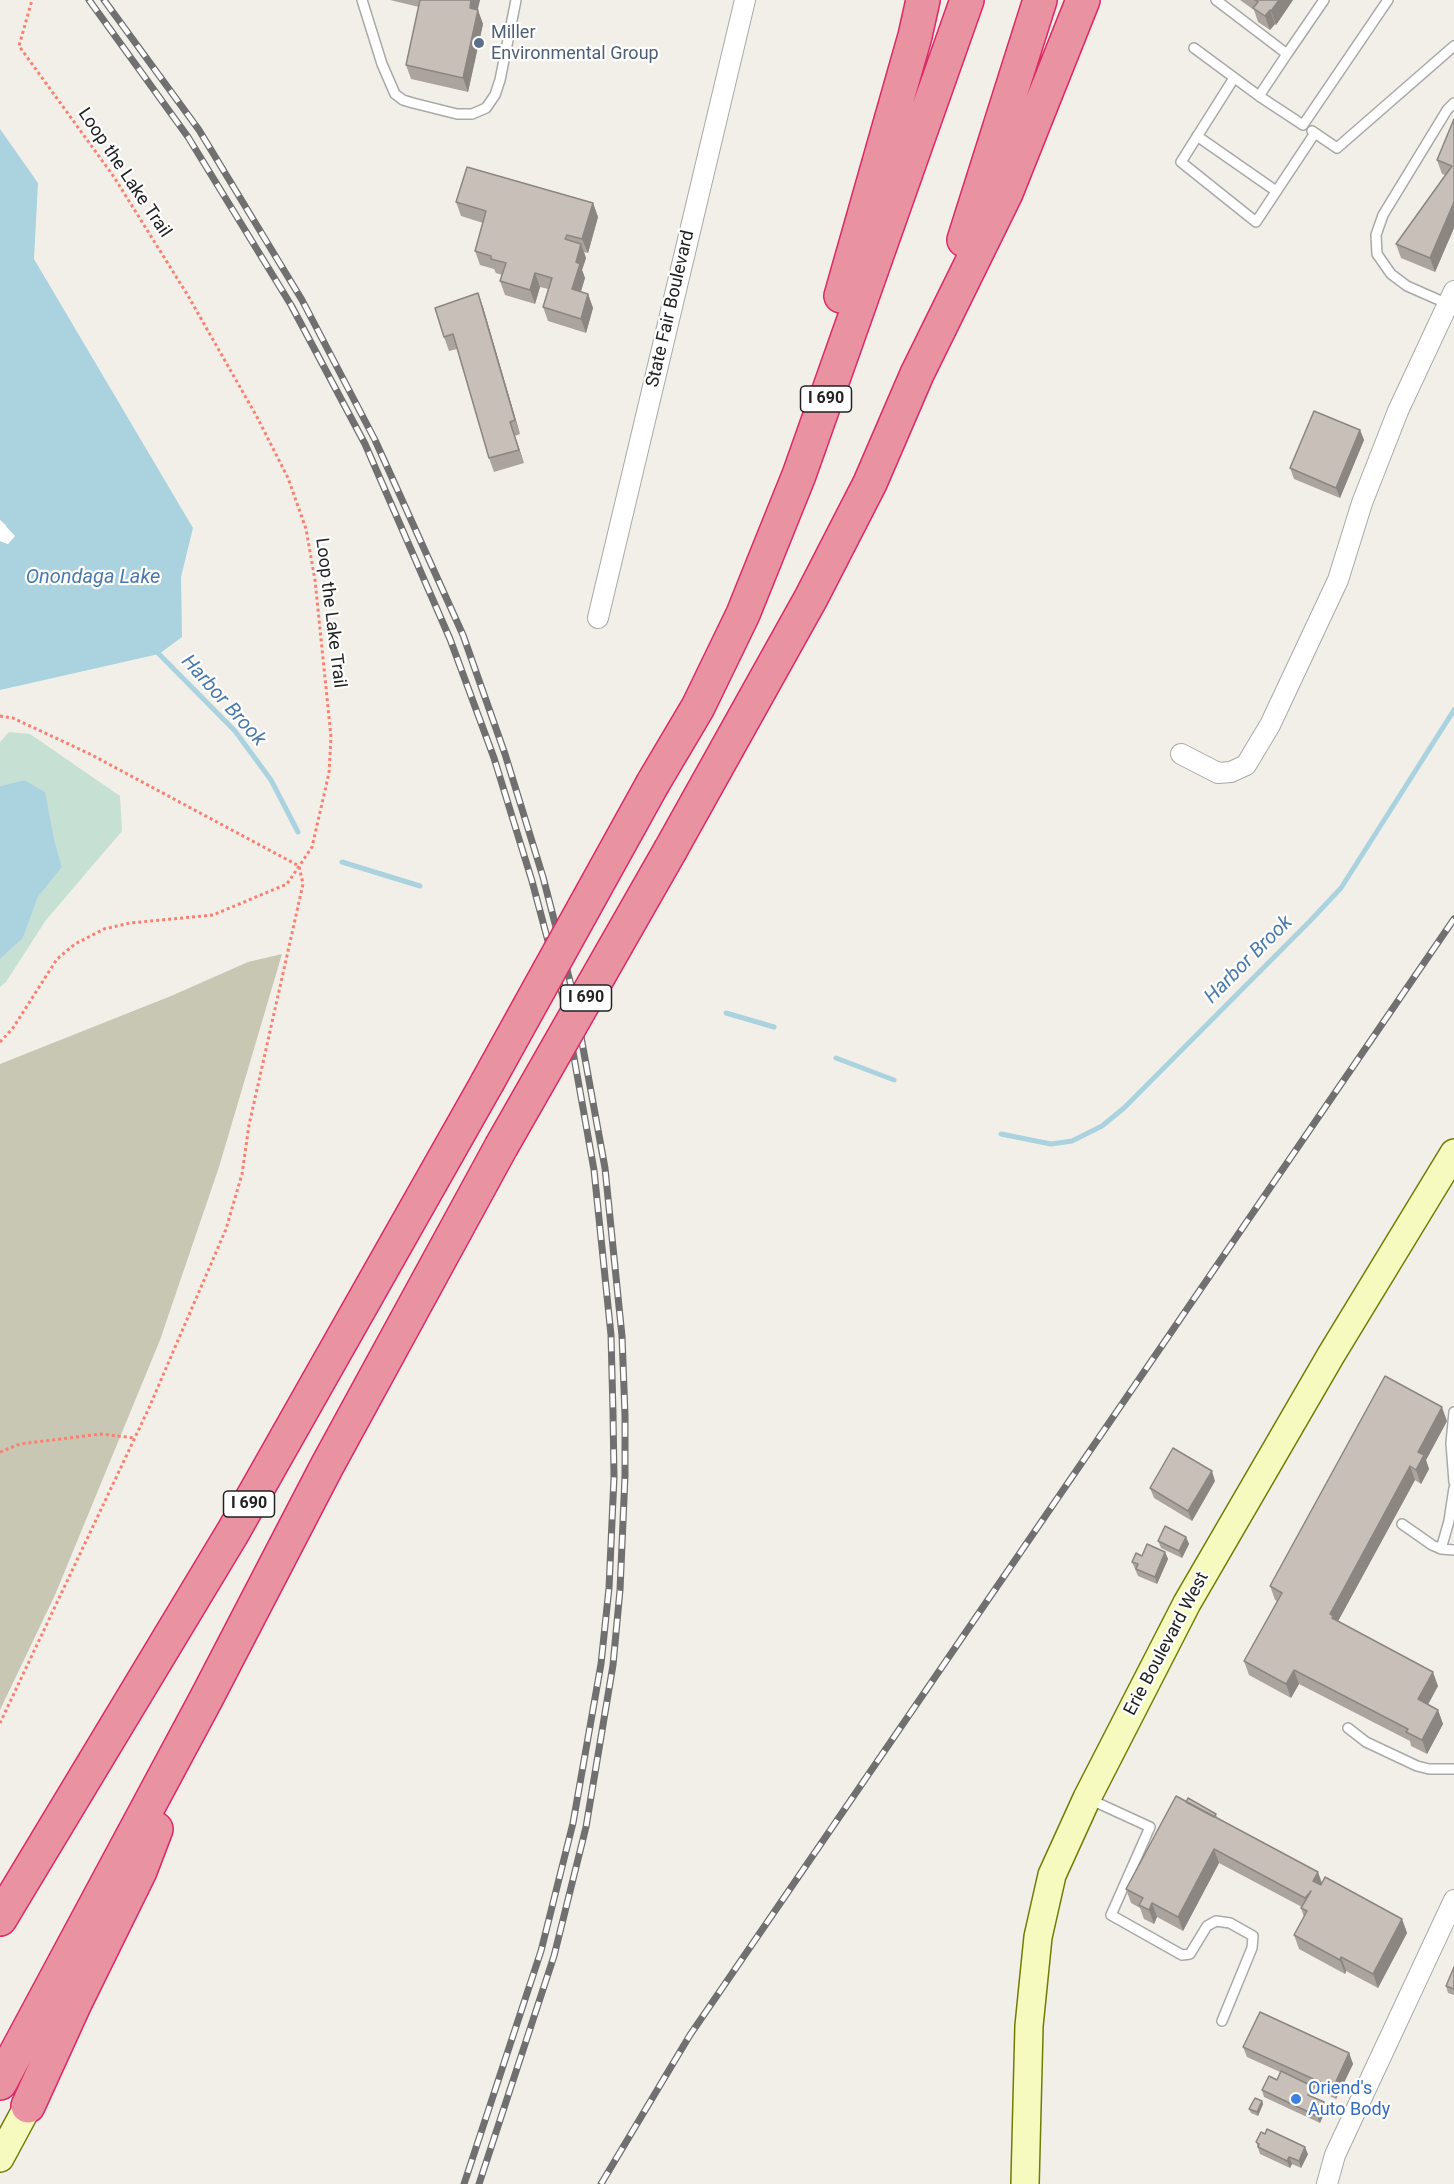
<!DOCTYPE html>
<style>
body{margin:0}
canvas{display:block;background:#f2efe9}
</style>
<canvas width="1454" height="2184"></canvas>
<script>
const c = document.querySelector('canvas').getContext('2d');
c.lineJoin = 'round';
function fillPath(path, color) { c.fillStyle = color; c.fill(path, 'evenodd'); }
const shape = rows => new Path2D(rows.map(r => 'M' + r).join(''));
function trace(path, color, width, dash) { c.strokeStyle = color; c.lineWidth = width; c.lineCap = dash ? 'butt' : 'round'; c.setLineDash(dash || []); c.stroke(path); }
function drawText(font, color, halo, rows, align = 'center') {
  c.font = font + ' Roboto,sans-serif'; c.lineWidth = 4.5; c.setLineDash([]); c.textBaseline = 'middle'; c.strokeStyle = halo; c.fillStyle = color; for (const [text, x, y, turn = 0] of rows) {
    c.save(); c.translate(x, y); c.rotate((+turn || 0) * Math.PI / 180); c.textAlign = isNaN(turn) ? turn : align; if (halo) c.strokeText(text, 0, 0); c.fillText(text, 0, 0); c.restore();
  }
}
fillPath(shape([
 [282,954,219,1167,160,1340,55,1595,0,1710,0,1064,171,996,248,962]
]), '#c7c7b4');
fillPath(shape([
 [9,732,30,734,120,796,122,831,46,920,6,982,0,987,0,959,23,938,38,897,62,867,54,839,24,780,0,786,0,742]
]), '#c6e0d4');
fillPath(shape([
 [0,129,38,183,34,259,193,528,181,577,182,637,159,654,0,690,0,541,8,544,6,525,0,520],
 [24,780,45,792,54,839,62,867,38,897,23,938,0,959,0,786]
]), '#aad3df');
fillPath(shape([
 [0,520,15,536,8,544,0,541]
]), '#fff');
trace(shape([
 [159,654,235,731,271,780,298,832],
 [342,862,420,886],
 [726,1013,774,1027],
 [836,1058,894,1080],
 [1001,1134,1051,1144,1072,1141,1102,1126,1124,1108,1310,921,1341,888,1454,710]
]), '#aad3df', 5);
const lane = shape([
 [362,0,382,64,395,94,403,100,413,103,457,114,472,114,486,108,495,95,500,80,516,0],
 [1216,0,1287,54,1259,96,1303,125,1388,0],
 [1194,48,1259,96],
 [1287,54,1324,0],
 [1234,78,1181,162,1256,222,1315,133],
 [1312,131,1337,148,1454,46],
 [1197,136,1276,191],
 [1448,304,1407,286,1391,274,1377,254,1376,235,1383,215,1447,110,1454,103],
 [1454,1412,1451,1443,1454,1482],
 [1402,1524,1432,1545,1441,1549,1454,1550],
 [1441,1549,1449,1521,1454,1488],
 [1348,1728,1366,1742,1417,1766,1429,1769,1454,1769],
 [1089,1799,1150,1827,1111,1915,1182,1955,1190,1954,1207,1926,1216,1921,1230,1923,1253,1936,1252,1948,1222,2021]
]);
const street = shape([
 [598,618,745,0],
 [1181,754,1218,773,1231,772,1246,765,1270,725,1338,580,1362,503,1398,411,1454,291],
 [1327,2184,1335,2155,1454,1900]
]);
const secondary = shape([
 [0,2158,28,2106],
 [1025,2184,1029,2026,1038,1937,1052,1875,1087,1798,1187,1603,1331,1355,1454,1153]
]);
const highway = shape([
 [964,240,1040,0],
 [841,296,915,36,923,0],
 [653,783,698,707,743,614,799,475,967,0],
 [671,849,811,598,870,483,917,374,1006,193,1083,0],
 [0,1919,233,1532,487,1083],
 [0,2083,206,1699,327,1466,501,1147],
 [28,2106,75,2003,140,1871,156,1829]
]);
trace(lane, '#a9a9a9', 12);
trace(street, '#a9a9a9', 22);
trace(secondary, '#707d05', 30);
trace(highway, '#dc2a67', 36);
trace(shape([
 [0,716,13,718,90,754,299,866,303,884,249,1125,242,1174,226,1229,148,1410,0,1723],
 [0,1042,13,1028,57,959,75,944,104,929,130,923,213,915,287,884,312,847,329,773,331,737,315,580,306,529,288,478,257,417,187,294,114,177,19,46,32,0],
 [0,1452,20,1444,101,1434,134,1438]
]), '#fa8072', 3, [3, 3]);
trace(lane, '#fff', 9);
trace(street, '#fff', 20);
trace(secondary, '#f7fabf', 27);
trace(highway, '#e892a2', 33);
const rail = shape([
 [89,0,188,137,291,305,365,444,450,639,494,758,532,881,564,1001,594,1170,611,1335,613,1413,614,1477,609,1588,601,1664,573,1823,541,1951,464,2184],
 [104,0,199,130,302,300,375,440,463,635,505,754,543,877,573,993,605,1168,622,1336,625,1415,625,1476,620,1590,613,1665,586,1827,554,1956,479,2184],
 [601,2184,690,2035,1454,919]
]);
trace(rail, '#707070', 7);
trace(rail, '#fff', 4.5, [14]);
const highwayBridge = shape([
 [487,1083,653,783],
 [501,1147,671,849]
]);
trace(highwayBridge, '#dc2a67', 36, []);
trace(highwayBridge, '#e892a2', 33);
fillPath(shape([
 [390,0,480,0,477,9,483,24,468,92,411,79,406,65,419,7],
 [1240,0,1293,0,1276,25,1275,24,1270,30,1258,22,1254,10],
 [1454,119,1454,228,1435,272,1401,258,1396,244,1445,175,1442,174,1437,160],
 [456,202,593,203,598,217,588,253,584,252,586,258,582,270,585,278,581,292,588,294,593,308,586,333,548,321,543,307,548,289,540,287,535,304,505,295,500,281,502,275,496,273,494,269,480,265,475,251,483,223,461,216],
 [483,307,520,434,515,436,524,463,494,472,489,458,457,349,449,351,444,337],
 [1360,430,1364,440,1340,498,1294,479,1290,468],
 [1447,1421,1426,1460,1429,1469,1421,1484,1415,1480,1338,1621,1438,1686,1428,1705,1438,1710,1443,1724,1427,1754,1411,1746,1410,1741,1299,1684,1291,1698,1249,1675,1244,1661,1277,1601,1275,1600,1270,1586],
 [1215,1481,1192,1521,1154,1498,1150,1488],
 [1186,1537,1189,1544,1182,1558,1161,1548,1158,1541],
 [1165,1552,1168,1559,1157,1584,1138,1576,1132,1562,1142,1556],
 [1186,1802,1216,1814,1217,1818,1322,1883,1402,1919,1407,1933,1378,1988,1346,1971,1345,1974,1299,1949,1294,1935,1304,1917,1301,1908,1302,1907,1219,1863,1183,1931,1157,1917,1154,1924,1144,1919,1140,1908,1131,1903,1126,1889],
 [1454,1967,1454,1995,1448,1993,1446,1986],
 [1243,2047,1349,2053,1353,2064,1336,2099,1313,2088,1315,2093,1313,2097,1324,2102,1326,2109,1320,2123,1264,2097,1262,2090,1277,2080,1280,2072,1247,2057],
 [1262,2101,1263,2104,1258,2116,1251,2113,1249,2109],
 [1256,2142,1308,2154,1301,2168,1292,2164,1290,2168,1260,2154]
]), '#aba49e');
fillPath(shape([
 [471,0,480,0,475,22,470,8],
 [1279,0,1293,0,1276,25,1271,11],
 [478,10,483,24,468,92,463,78],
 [1270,10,1275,24,1270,30,1265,16],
 [1454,202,1454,228,1435,272,1430,258],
 [593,203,598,217,588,253,582,239],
 [581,244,586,258,582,270,585,278,577,303,572,289,576,262],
 [535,273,540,287,535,304,530,290],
 [478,293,483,307,520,434,515,420],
 [588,294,593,308,586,333,581,319],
 [510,422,515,436,524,463,519,450],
 [1360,430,1364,440,1340,498,1336,488],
 [1442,1407,1447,1421,1426,1460,1429,1469,1421,1484,1416,1470,1418,1452],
 [1410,1466,1415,1480,1336,1625,1330,1614],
 [1212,1471,1215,1481,1192,1521,1188,1511],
 [1186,1537,1189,1544,1182,1558,1179,1551],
 [1165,1552,1168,1559,1157,1584,1155,1577],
 [1294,1670,1299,1684,1291,1698,1286,1684],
 [1433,1672,1438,1686,1423,1713,1418,1699],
 [1438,1710,1443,1724,1427,1754,1422,1740],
 [1214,1849,1219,1863,1183,1931,1178,1917],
 [1318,1872,1323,1886,1313,1881],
 [1152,1903,1157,1917,1154,1924,1149,1910],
 [1402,1919,1407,1933,1378,1988,1373,1974],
 [1341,1957,1346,1971,1345,1974,1340,1960],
 [1349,2053,1353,2064,1336,2099,1333,2088],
 [1312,2086,1315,2093,1311,2102,1308,2095],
 [1262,2101,1263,2104,1258,2116,1257,2112],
 [1324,2102,1326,2109,1320,2123,1317,2116],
 [1305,2147,1308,2154,1301,2168,1299,2161],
 [1289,2157,1292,2164,1290,2168,1287,2161]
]), '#8b8681');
const building = shape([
 [420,0,471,0,470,8,478,10,463,78,406,65,420,0],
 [1255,0,1279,0,1271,11,1270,10,1265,16,1253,8,1258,2,1255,0],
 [1454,119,1454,202,1430,258,1396,244,1452,166,1437,160,1454,119],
 [467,167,593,203,582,239,567,235,565,239,581,244,576,262,580,264,572,289,588,294,581,319,543,307,552,278,535,273,530,290,500,281,506,263,491,259,491,256,475,251,486,211,456,202,467,167],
 [478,293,515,420,510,422,519,450,489,458,453,334,444,337,435,308,478,293],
 [1314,411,1360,430,1336,488,1290,468,1314,411],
 [1385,1376,1442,1407,1418,1452,1424,1455,1416,1470,1410,1466,1330,1614,1333,1616,1332,1618,1433,1672,1418,1699,1438,1710,1422,1740,1406,1732,1408,1729,1294,1670,1286,1684,1244,1661,1282,1593,1270,1586,1385,1376],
 [1173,1448,1212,1471,1188,1511,1150,1488,1173,1448],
 [1165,1526,1186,1537,1179,1551,1158,1541,1165,1526],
 [1147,1544,1165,1552,1155,1577,1136,1569,1138,1564,1132,1562,1136,1553,1142,1556,1147,1544],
 [1176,1796,1318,1872,1313,1881,1321,1885,1325,1877,1402,1919,1373,1974,1341,1957,1340,1960,1294,1935,1307,1911,1301,1908,1311,1891,1305,1898,1214,1849,1178,1917,1152,1903,1149,1910,1139,1905,1143,1898,1126,1889,1176,1796],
 [1188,1798,1216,1814,1214,1817,1186,1802,1188,1798],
 [1454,1967,1454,1989,1446,1986,1454,1967],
 [1260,2012,1349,2053,1333,2088,1243,2047,1260,2012],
 [1281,2071,1312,2086,1308,2095,1324,2102,1317,2116,1262,2090,1269,2076,1277,2080,1281,2071],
 [1255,2098,1262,2101,1257,2112,1249,2109,1255,2098],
 [1267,2129,1305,2147,1299,2161,1289,2157,1287,2161,1258,2147,1259,2144,1256,2142,1261,2132,1265,2134,1267,2129]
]);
fillPath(building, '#c7bfb8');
trace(building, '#8b8681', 1.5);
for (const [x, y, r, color] of [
 [479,43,6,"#5c6f8a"],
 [1296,2099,6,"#3f7fe0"]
]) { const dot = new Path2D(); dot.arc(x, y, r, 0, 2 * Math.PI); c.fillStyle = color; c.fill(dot); trace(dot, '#fff', 2); }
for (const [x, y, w] of [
 [826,399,51],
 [586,998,51],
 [249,1504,51]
]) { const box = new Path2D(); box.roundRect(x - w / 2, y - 13, w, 26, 4.5); c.fillStyle = '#fff'; c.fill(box); trace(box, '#222', 1.5); }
drawText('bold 16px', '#222', null, [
 ["I 690",826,399],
 ["I 690",586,998],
 ["I 690",249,1504]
]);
drawText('18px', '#4e5e75', '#fff', [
 ["Miller",491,33],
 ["Environmental Group",491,54]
], 'left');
drawText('18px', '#222', '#fff', [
 ["Loop the Lake Trail",124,173,56],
 ["State Fair Boulevard",671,309,-77],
 ["Loop the Lake Trail",330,613,83],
 ["Erie Boulevard West",1167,1644,-62]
]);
drawText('18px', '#366cbe', '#fff', [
 ["Oriend's",1308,2089],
 ["Auto Body",1308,2110]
], 'left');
drawText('italic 20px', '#4a7aab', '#fff', [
 ["Onondaga Lake",93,578],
 ["Harbor Brook",223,701,48],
 ["Harbor Brook",1249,960,-45]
]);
</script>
